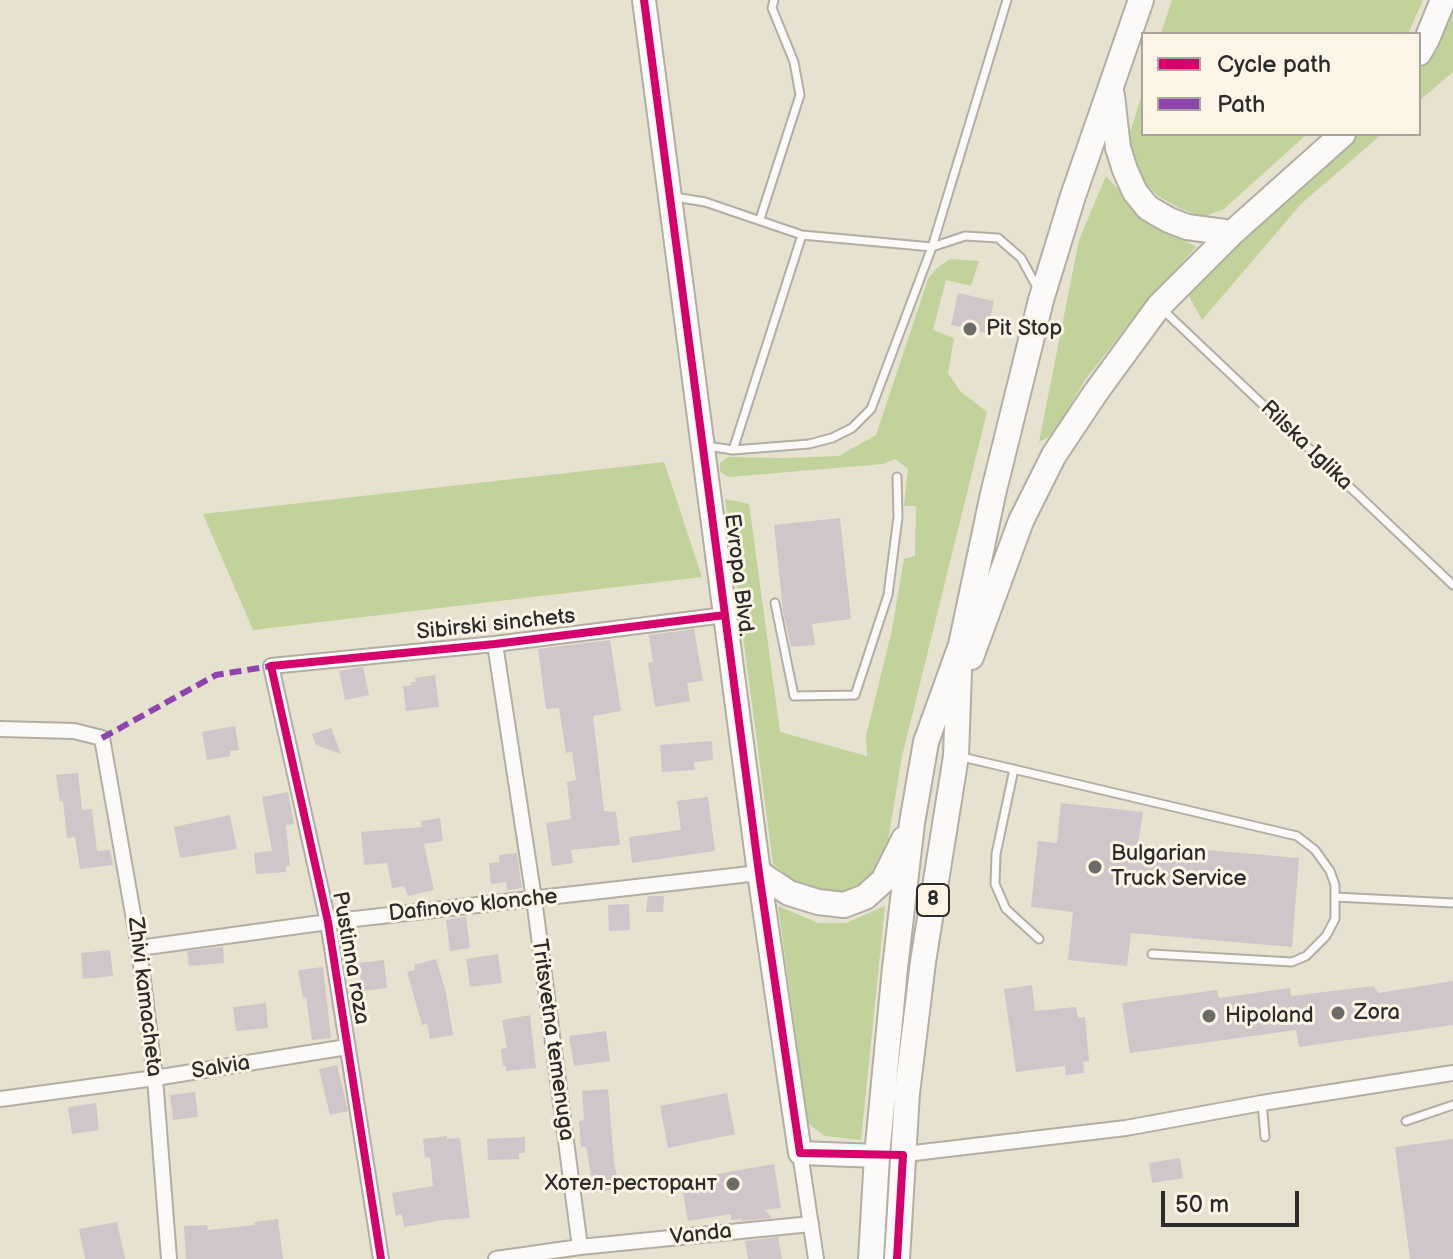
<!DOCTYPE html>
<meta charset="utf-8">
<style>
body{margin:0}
#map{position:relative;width:1453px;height:1259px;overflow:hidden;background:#e7e1d0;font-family:"Balsamiq Sans",sans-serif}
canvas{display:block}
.legend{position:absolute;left:1141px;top:32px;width:280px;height:104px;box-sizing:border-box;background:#fcf5e5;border:2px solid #a8a49b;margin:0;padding:10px 14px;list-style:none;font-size:24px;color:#2b2b2b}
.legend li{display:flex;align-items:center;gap:16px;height:40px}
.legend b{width:40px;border:2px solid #a8a49b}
.scale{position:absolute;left:1161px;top:1191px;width:138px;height:36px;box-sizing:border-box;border:4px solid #2b2b2b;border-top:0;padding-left:10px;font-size:24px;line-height:28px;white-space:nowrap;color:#2b2b2b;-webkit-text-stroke:6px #fcf5e5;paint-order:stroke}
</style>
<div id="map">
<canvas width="1453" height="1259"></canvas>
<ul class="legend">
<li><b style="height:10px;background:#d6006c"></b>Cycle path</li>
<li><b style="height:10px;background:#8e44ad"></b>Path</li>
</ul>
<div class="scale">50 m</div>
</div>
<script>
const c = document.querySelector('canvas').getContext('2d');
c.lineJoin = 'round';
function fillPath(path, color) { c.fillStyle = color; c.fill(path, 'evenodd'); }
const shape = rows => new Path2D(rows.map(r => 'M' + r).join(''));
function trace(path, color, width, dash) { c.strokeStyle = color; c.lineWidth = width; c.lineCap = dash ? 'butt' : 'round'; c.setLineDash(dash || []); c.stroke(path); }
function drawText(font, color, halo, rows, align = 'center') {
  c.font = font + ' "Balsamiq Sans",sans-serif'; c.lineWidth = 6; c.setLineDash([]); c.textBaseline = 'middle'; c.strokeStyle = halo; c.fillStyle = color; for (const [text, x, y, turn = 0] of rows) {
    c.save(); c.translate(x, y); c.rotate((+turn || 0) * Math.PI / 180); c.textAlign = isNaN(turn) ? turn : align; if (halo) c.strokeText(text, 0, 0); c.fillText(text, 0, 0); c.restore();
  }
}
fillPath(shape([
 [1172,0,1423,0,1408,34,1161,34],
 [1453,11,1453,72,1419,101,1419,70,1437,51],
 [1143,91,1143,134,1307,134,1224,209,1202,217,1179,208,1158,196,1139,177,1128,139],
 [1356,134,1382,134,1301,204,1202,320,1188,294,1206,272],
 [1106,176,1133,205,1166,230,1196,247,1138,312,1085,380,1054,434,1039,442,1079,240],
 [950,259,979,261,971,286,946,280,933,330,954,338,948,373,960,391,987,412,902,756,885,860,865,884,833,894,803,888,773,864,725,499,749,504,780,732,867,756,866,736,892,630,904,559,915,556,916,506,904,506,908,469,895,459,883,464,729,477,720,472,720,463,728,457,785,458,839,456,876,435,928,279,937,268],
 [664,462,702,577,253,630,203,514],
 [778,906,818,923,846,923,885,906,861,1140,824,1136,808,1123]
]), '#c1d29a');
fillPath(shape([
 [958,293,994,301,987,333,951,325],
 [840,518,851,619,812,624,815,645,791,647,783,611,774,525],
 [694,629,703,681,687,683,690,701,655,707,648,663,653,662,649,635],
 [610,640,621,711,593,716,604,811,616,812,620,845,571,850,573,863,552,866,546,823,571,819,567,782,576,780,572,752,566,753,559,708,546,709,538,649],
 [363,667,369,695,345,700,339,671],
 [435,675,439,707,406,711,403,686,412,685,411,682,416,682,415,678],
 [235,726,239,750,230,751,230,756,207,760,202,732],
 [331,728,341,754,316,745,312,734],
 [712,741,713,760,694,762,695,770,662,772,660,745],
 [78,773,82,810,92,809,97,851,110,850,113,865,80,869,75,837,67,838,63,801,60,802,56,775],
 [288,792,294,824,286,825,290,866,286,866,286,872,256,874,254,853,272,851,262,797],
 [708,797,715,851,632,863,629,837,681,830,677,801],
 [1061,803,1143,812,1138,844,1299,858,1292,947,1131,933,1127,966,1068,960,1073,912,1031,907,1038,841,1057,843],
 [230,815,237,849,180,858,174,827],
 [440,818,443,841,424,844,434,890,408,896,404,886,392,888,387,863,364,865,361,832,422,827,421,821],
 [517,853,522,888,507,890,506,882,491,884,489,863,499,862,499,855],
 [648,896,664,896,663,912,646,912],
 [629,904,630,930,609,931,608,905],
 [466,917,470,948,450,951,446,920],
 [223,947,224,963,189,966,187,951],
 [110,950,113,976,83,979,81,953],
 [498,954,502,983,470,987,466,959],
 [436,959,446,993,453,1035,430,1039,427,1024,422,1025,407,972,415,970,414,965],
 [384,960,387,988,362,991,358,963],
 [323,967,331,1038,312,1040,306,997,303,998,298,970],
 [1453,981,1453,1025,1299,1047,1296,1030,1130,1053,1122,1003,1217,990,1219,998,1290,988,1291,996,1374,986,1378,993],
 [1032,985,1035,1011,1076,1007,1078,1018,1085,1017,1089,1061,1083,1062,1084,1073,1066,1075,1065,1066,1016,1072,1004,989],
 [266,1003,268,1028,236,1031,233,1007],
 [530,1015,536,1068,506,1071,506,1066,503,1066,501,1049,507,1048,502,1020],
 [606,1031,610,1061,574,1066,569,1036],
 [337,1065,348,1111,330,1115,319,1069],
 [608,1089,614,1162,619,1189,594,1193,586,1147,581,1147,579,1121,584,1120,582,1091],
 [195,1092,198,1117,173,1120,170,1095],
 [727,1093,735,1134,668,1148,660,1106],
 [96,1103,99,1130,72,1134,68,1107],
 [447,1136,447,1139,460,1138,470,1218,443,1220,404,1227,402,1214,396,1216,392,1193,433,1186,430,1157,425,1158,423,1139],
 [525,1137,525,1153,519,1153,519,1159,488,1160,487,1139],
 [1453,1139,1453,1259,1410,1259,1395,1147],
 [1180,1158,1183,1178,1152,1183,1149,1163],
 [774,1164,781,1208,765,1210,772,1218,742,1221,742,1219,731,1220,731,1214,688,1221,682,1187,712,1182,711,1175],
 [278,1219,283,1259,186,1259,184,1226,207,1225,208,1230,255,1225,254,1222],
 [117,1222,125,1259,85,1259,79,1229],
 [778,1237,782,1259,748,1259,745,1241]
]), '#d0c5c8');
const lane = shape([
 [675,197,705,202,802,235,932,247,965,236,998,238,1021,258,1037,287],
 [760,219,800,95,794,62,772,8,774,0],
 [1161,308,1453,585],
 [707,446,733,450,809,444,832,438,852,428,871,409,932,247,1007,0],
 [733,450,802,235],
 [775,603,794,696,855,695,888,595,898,517,897,477],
 [962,757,1297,836,1315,850,1330,871,1335,885,1335,919,1326,936,1306,956,1292,962,1152,954],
 [1014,769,996,854,995,884,1006,909,1039,939],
 [1335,897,1453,903],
 [1262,1103,1265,1137],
 [1406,1121,1453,1105]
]);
const street = shape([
 [495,644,534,899,580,1247],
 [0,729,74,731,102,738,139,948,155,1078,169,1259],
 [139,948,328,922,759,873],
 [0,1099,155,1078,347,1047],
 [800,1153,816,1259],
 [897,1155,1126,1128,1262,1103,1453,1073],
 [381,1259,328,922,271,666,495,644,725,615],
 [496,1259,580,1247,811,1224]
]);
const secondary = shape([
 [644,0,759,873,800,1153,877,1156]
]);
const primary = shape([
 [1419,53,1427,39,1443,0],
 [1112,96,1118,148,1125,170,1135,192,1148,208,1169,220,1187,227,1232,233],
 [971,657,1021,521,1054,455,1096,392,1159,306,1232,233,1343,134],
 [759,873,789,893,818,902,844,905,865,897,883,881,904,839],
 [871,1259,877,1156,895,968,912,823,926,742,961,645,993,494,1041,300,1073,196,1141,0],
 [897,1259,907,1093,923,962,956,756,959,671]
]);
trace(lane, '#b2aea4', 11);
trace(street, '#b2aea4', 18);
trace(secondary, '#b2aea4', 26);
trace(primary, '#b2aea4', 28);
trace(lane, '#fbfaf8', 7);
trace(street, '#fbfaf8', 14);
trace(secondary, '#fbfaf8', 22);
trace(primary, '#fbfaf8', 24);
trace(shape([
 [102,738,216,675,271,666]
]), '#8e44ad', 6, [12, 6]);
trace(shape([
 [644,0,759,873,800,1153,903,1155,897,1259],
 [381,1259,328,922,271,666,495,644,725,615]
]), '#d6006c', 8);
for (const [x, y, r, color] of [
 [970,329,8,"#6d6b65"],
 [1095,867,8,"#6d6b65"],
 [1338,1013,8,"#6d6b65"],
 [1209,1016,8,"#6d6b65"],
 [733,1184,8,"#6d6b65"]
]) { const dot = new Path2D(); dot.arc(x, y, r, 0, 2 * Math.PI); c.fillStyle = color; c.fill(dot); trace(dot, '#fcf5e5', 3); }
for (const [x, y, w] of [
 [933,900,32]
]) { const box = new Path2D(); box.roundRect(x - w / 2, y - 16, w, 32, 6); c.fillStyle = '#fcf5e5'; c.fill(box); trace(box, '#2b2b2b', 2); }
drawText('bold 20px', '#2b2b2b', null, [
 ["8",933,900]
]);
drawText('22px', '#2b2b2b', '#fcf5e5', [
 ["Pit Stop",986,329],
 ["Bulgarian",1111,854],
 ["Truck Service",1111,879],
 ["Zora",1354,1013],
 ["Hipoland",1225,1016],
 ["Хотел-ресторант",717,1184,"right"]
], 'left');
drawText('22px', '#2b2b2b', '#fcf5e5', [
 ["Rilska Iglika",1306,446,44],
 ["Evropa Blvd.",738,575,83],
 ["Sibirski sinchets",496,625,-6],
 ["Dafinovo klonche",473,906,-6],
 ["Pustinna roza",350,958,80],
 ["Zhivi kamacheta",144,997,83],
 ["Tritsvetna temenuga",552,1040,82],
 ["Salvia",221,1068,-9],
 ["Vanda",701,1235,-6]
]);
</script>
